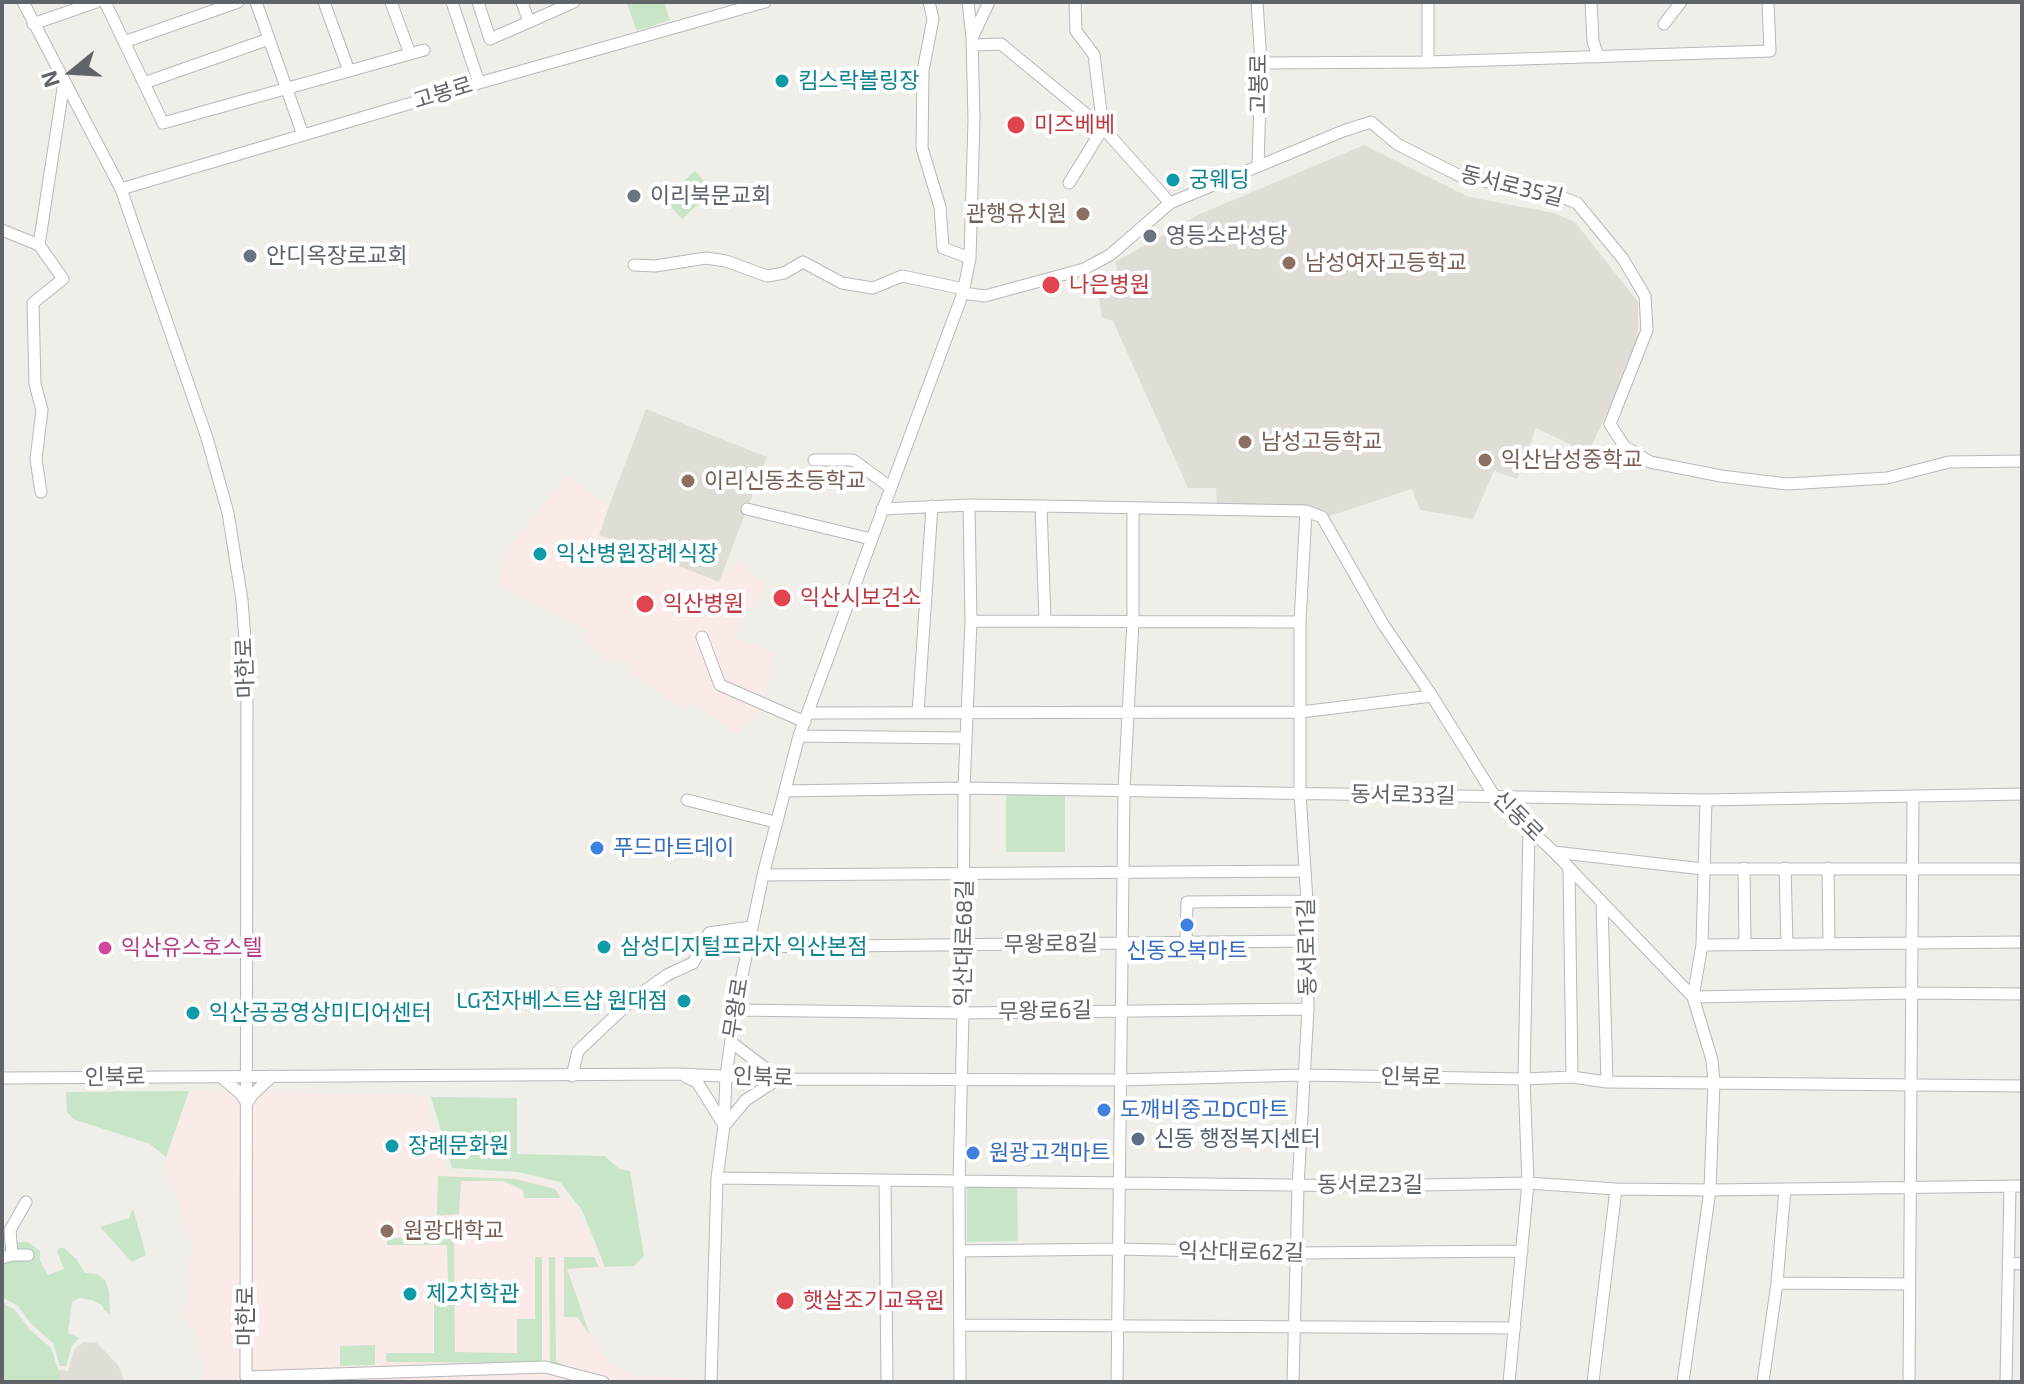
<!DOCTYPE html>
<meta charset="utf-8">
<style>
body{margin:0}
#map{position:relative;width:2024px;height:1384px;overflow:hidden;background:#f0eee9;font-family:"Exo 2",sans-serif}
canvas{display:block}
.frame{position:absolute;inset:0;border:4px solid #606367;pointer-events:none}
.north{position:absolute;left:32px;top:32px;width:80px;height:80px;-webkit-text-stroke:6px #fff;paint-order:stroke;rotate:252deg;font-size:22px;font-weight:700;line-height:32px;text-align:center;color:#606367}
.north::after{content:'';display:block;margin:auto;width:28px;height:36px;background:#606367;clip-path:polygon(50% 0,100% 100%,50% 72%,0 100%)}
</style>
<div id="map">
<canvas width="2024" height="1384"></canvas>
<div class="frame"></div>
<div class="north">N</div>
</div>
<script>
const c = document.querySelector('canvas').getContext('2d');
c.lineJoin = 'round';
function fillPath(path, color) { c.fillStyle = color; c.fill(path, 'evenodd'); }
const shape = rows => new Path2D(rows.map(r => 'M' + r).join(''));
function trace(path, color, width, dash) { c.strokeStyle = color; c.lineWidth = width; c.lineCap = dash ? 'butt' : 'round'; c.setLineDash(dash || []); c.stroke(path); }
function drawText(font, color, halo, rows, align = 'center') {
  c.font = font + ' "Exo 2","Noto Sans KR",sans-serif'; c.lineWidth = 8; c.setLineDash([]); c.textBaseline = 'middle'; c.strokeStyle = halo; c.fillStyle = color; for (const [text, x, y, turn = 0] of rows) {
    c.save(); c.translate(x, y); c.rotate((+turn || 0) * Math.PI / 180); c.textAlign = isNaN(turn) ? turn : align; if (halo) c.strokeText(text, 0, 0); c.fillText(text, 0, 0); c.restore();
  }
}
fillPath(shape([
 [1364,145,1469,197,1554,213,1575,222,1638,302,1638,349,1588,453,1536,428,1517,479,1494,471,1473,519,1420,510,1412,489,1327,517,1217,506,1216,488,1188,488,1113,321,1102,317,1097,289,1120,283,1115,262,1200,214],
 [646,409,767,457,719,582,598,535],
 [2,1303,14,1309,30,1330,51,1348,58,1370,68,1371,74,1350,83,1342,97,1343,118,1365,125,1382,2,1382]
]), '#e0ddd7');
fillPath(shape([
 [568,475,609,506,599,535,719,582,738,560,766,586,741,622,735,638,774,652,764,703,737,734,690,701,684,710,630,673,634,667,621,658,609,662,585,638,588,630,498,585,508,548],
 [189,1091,424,1095,447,1173,517,1177,556,1186,581,1217,603,1270,570,1271,594,1342,609,1362,631,1375,691,1378,691,1382,246,1382,244,1380,204,1382,201,1340,185,1317,192,1245,164,1162]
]), '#faeae8');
fillPath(shape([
 [631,2,664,2,670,20,637,31,627,4],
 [695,171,713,191,682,219,664,199],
 [1006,792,1065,792,1065,852,1006,852],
 [189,1091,166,1157,150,1144,73,1119,67,1112,66,1092],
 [431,1097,517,1098,517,1154,605,1156,619,1169,630,1171,644,1256,634,1266,605,1267,582,1210,560,1182,518,1172,452,1168],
 [438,1176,516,1179,555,1189,561,1198,524,1198,523,1190,503,1181,461,1181,459,1214,437,1216],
 [1017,1185,1018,1241,967,1242,967,1186],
 [133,1209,146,1255,132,1262,100,1227,129,1218],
 [454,1237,455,1352,517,1353,517,1319,535,1319,535,1257,542,1257,542,1363,386,1362,386,1353,434,1353,434,1281,448,1280,447,1245,387,1245,387,1238],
 [12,1242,28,1242,40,1251,40,1261,48,1275,64,1269,57,1251,59,1248,64,1248,77,1260,85,1273,97,1274,105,1280,109,1291,110,1314,104,1310,102,1305,92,1300,79,1298,72,1302,68,1333,79,1338,72,1346,66,1366,60,1366,53,1343,31,1324,18,1306,2,1297,2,1245],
 [549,1257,555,1257,556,1361,563,1365,562,1369,550,1365],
 [564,1257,594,1257,599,1267,567,1269,590,1335,577,1317,564,1317],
 [2,1303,14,1309,30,1330,51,1348,62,1382,2,1382],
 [375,1345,375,1365,340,1366,340,1346]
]), '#c9e5c8');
const minor = shape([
 [23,2,121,189,207,438,228,513,242,600,247,667,246,1377,545,1367,603,1382],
 [105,2,163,123,424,50],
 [256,2,303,135],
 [324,2,349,71],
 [391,2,410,54],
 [452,2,479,83],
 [478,2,490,39,529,22,522,2],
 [929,2,933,19,923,71,922,148,940,207,943,248,970,258],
 [1257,2,1261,63,1258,166],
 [1591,2,1593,41,1598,57],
 [529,22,574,2],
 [33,24,96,2],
 [1664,24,1681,2],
 [973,36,989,2],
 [124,42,238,2],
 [973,45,1001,44,1103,128,1170,203],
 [1428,62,1428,2],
 [1261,63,1428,62,1770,51,1768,2],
 [144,83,269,39],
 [1069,183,1103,128,1094,55,1076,31,1075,2],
 [121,189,479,83,765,2],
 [2,230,39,245],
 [634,265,655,266,706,258,726,261,767,276,784,273,803,262,842,283,873,288,902,276,964,289],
 [963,293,985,296,1084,269,1110,255,1170,203,1343,131,1371,122,1397,144,1462,177,1551,193,1577,203,1623,259,1645,296,1647,330,1610,424,1624,446,1650,462,1721,476,1787,484,1887,478,1949,462,2022,461],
 [814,460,853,460,890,487],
 [41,492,36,459,42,410,35,384,33,303,63,279,39,245,64,82],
 [1041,506,1045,620],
 [747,509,871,539],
 [882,509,969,505,1041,506,1306,511,1322,517,1383,624,1432,696,1495,797,1554,852,1693,997,1712,1060,1714,1082,1710,1190,1683,1382],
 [971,621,1300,622],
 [702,637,720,685,805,722],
 [809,713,1301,712,1432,696],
 [918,713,932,506],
 [799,736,966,738],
 [785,791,964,788,1706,800,2022,794],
 [687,800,775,822],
 [1706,800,1702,945,1693,997,1911,993,2022,994],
 [1554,852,1703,869,2022,869],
 [1569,868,1572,1077],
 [1744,868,1745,944],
 [1785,868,1787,944],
 [1828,868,1829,943],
 [763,875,1305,871],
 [1602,903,1607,1082],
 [1186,943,1187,902,1307,901],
 [1702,945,2022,942],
 [746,947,1308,941],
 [735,1010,963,1013,1308,1009],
 [731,1042,778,1078],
 [572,1076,578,1051,633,999,667,975,693,963,709,933,751,927],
 [221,1077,240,1093,247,1103,253,1094,272,1076],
 [686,1077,697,1082,724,1125],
 [2,1078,680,1074,779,1079,1119,1080,1303,1075,1524,1079,1572,1077,1607,1082,2022,1086],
 [724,1126,746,1100,778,1079],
 [717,1178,1368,1186,1528,1183,1616,1189,1710,1190,2022,1186],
 [885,1181,887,1382],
 [959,1251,1117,1249,1297,1253,1522,1251],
 [12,1255,28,1255],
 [2,1258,12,1255,10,1230,26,1202],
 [2008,1263,2022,1264],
 [1777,1283,1910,1284],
 [960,1325,1515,1328],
 [711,1382,717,1178,724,1126,726,1076,735,1010,763,875,799,736,963,293,970,258,974,120,972,37,968,2],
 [960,1382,959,1182,963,1013,964,788,971,621,969,505],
 [1117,1382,1124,790,1133,621,1133,508],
 [1293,1382,1298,1186,1308,1009,1307,901,1300,793,1300,622,1306,511],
 [1509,1382,1528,1183,1524,1079,1529,828],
 [1593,1382,1616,1189],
 [1763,1382,1777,1283,1785,1189],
 [1909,1382,1913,796],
 [2006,1382,2010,1186]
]);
trace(minor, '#b6b8bb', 13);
trace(minor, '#fff', 11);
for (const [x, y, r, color] of [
 [782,81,8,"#0f9aa8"],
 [1016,125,10,"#e0444e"],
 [1173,180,8,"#0f9aa8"],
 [634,196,8,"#6b7280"],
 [1083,214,8,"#8d6e63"],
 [1150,236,8,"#6b7280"],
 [250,256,8,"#6b7280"],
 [1289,263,8,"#8d6e63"],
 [1051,285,10,"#e0444e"],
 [1245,442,8,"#8d6e63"],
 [1485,460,8,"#8d6e63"],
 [688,481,8,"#8d6e63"],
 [540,554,8,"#0f9aa8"],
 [782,598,10,"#e0444e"],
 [645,604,10,"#e0444e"],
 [597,848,8,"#3f7fe0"],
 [1187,925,8,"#3f7fe0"],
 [604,947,8,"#0f9aa8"],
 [105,948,8,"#d1479c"],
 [684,1001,8,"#0f9aa8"],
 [193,1013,8,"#0f9aa8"],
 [1104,1110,8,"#3f7fe0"],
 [1138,1139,8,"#5c6f8a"],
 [392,1146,8,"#0f9aa8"],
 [973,1153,8,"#3f7fe0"],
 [387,1231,8,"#8d6e63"],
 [410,1294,8,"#0f9aa8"],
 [785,1301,10,"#e0444e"]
]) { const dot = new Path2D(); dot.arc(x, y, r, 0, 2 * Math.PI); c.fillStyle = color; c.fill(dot); trace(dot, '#fff', 3); }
drawText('22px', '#0d838f', '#fff', [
 ["킴스락볼링장",798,81],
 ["궁웨딩",1189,180],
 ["익산병원장례식장",556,554],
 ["삼성디지털프라자 익산본점",620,947],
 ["LG전자베스트샵 원대점",668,1001,"right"],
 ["익산공공영상미디어센터",209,1013],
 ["장례문화원",408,1146],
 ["제2치학관",426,1294]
], 'left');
drawText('22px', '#606367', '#fff', [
 ["고봉로",1259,84,-90],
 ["고봉로",443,93,-17],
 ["동서로35길",1512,186,14],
 ["마한로",245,668,-92],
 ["동서로33길",1403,795,1],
 ["신동로",1518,816,45],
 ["익산대로68길",964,943,-89],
 ["무왕로8길",1051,944,-1],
 ["동서로11길",1307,947,-91],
 ["무왕로",736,1008,-81],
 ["무왕로6길",1045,1011,-1],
 ["인북로",115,1077,-1],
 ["인북로",763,1077,2],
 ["인북로",1411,1077,1],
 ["동서로23길",1370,1185],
 ["익산대로62길",1241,1252,1],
 ["마한로",246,1316,-90]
]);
drawText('22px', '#be3a42', '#fff', [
 ["미즈베베",1034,125],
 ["나은병원",1069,285],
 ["익산시보건소",800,598],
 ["익산병원",663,604],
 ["햇살조기교육원",803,1301]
], 'left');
drawText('22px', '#5b616d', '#fff', [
 ["이리북문교회",650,196],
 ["영등소라성당",1166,236],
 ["안디옥장로교회",266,256]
], 'left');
drawText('22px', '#785e54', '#fff', [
 ["관행유치원",1067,214,"right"],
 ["남성여자고등학교",1305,263],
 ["남성고등학교",1261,442],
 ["익산남성중학교",1501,460],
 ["이리신동초등학교",704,481],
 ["원광대학교",403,1231]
], 'left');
drawText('22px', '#366cbe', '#fff', [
 ["푸드마트데이",613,848],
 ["신동오복마트",1187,951,"center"],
 ["도깨비중고DC마트",1120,1110],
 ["원광고객마트",989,1153]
], 'left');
drawText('22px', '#b23c85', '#fff', [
 ["익산유스호스텔",121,948]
], 'left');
drawText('22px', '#4e5e75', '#fff', [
 ["신동 행정복지센터",1154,1139]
], 'left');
</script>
